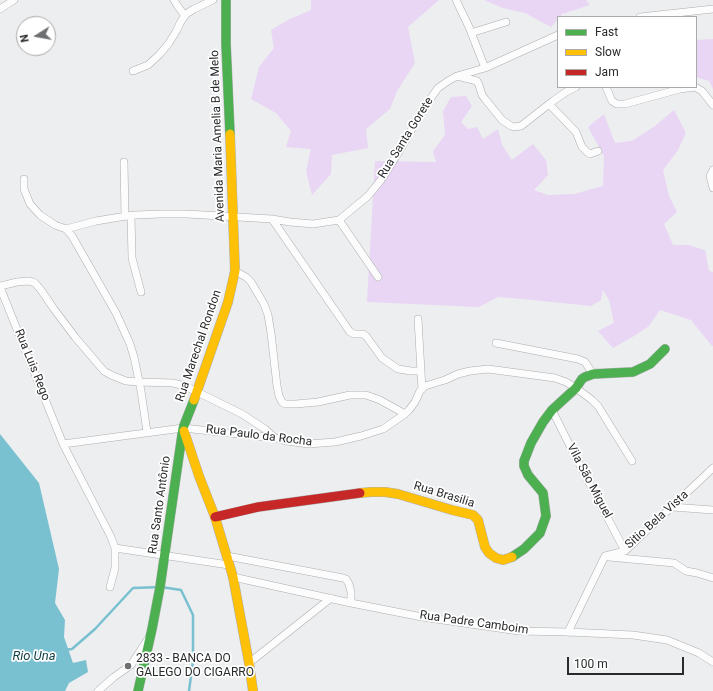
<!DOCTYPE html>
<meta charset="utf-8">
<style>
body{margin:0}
#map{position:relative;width:713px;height:691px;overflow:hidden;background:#eceef0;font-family:Roboto,sans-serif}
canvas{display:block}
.legend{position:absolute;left:557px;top:16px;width:140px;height:72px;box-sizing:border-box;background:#fff;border:1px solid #a9aaaa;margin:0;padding:5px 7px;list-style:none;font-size:12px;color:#292a2b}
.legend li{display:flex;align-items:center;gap:8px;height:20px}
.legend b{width:20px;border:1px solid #a9aaaa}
.north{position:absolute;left:16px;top:16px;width:40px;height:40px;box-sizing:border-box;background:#fff;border:1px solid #a9aaaa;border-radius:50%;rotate:259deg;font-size:11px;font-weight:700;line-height:16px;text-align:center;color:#292a2b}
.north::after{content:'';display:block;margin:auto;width:14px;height:18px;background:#6d6f70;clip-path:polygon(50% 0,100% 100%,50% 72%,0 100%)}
.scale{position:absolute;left:567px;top:657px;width:117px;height:18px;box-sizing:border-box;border:2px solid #292a2b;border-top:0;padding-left:5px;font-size:12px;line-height:14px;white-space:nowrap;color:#292a2b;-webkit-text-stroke:3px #fff;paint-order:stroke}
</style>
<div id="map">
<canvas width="713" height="691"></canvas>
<ul class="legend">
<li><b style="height:5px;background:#4caf50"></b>Fast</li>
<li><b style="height:5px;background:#ffc107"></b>Slow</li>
<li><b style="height:5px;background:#c62828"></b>Jam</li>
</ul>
<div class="north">N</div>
<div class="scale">100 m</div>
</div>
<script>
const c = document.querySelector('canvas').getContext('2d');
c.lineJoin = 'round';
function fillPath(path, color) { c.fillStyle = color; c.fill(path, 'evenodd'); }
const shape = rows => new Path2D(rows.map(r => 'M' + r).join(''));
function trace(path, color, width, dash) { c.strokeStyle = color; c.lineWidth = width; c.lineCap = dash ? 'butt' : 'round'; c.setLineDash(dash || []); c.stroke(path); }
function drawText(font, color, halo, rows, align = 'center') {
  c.font = font + ' Roboto,sans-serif'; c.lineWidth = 3.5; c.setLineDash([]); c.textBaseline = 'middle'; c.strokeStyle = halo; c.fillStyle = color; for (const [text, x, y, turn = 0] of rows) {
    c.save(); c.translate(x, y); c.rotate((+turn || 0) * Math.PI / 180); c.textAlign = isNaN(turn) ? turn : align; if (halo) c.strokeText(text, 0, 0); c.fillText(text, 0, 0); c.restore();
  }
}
fillPath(shape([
 [311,0,439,0,408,27,415,63,397,91,390,109,366,129,368,148,332,155,331,174,312,195,306,171,311,149,286,147,291,131,276,113,251,99,259,67,274,48,271,30,290,19,311,10],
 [484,0,586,0,590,5,562,14,560,17,558,17,558,19,551,27,525,13,503,8],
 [713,39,713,89,709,81,696,77,696,40],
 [466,96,472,106,461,122,468,129,477,127,483,139,498,129,502,145,512,160,533,144,546,160,548,175,534,190,548,195,574,194,603,186,604,156,588,127,604,114,615,143,632,141,655,126,674,110,686,133,678,150,663,170,669,196,677,212,664,224,673,245,688,245,705,250,709,271,713,272,713,346,712,346,691,320,660,310,649,326,634,336,613,348,598,331,614,323,609,300,603,290,601,300,591,306,523,299,498,297,479,307,367,302,375,161,436,162,433,151,445,135,443,111,451,97]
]), '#e9d5f4');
fillPath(shape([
 [0,434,39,483,59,569,55,603,65,620,64,637,73,663,86,660,88,672,69,683,65,691,0,691]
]), '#79c0d0');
trace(shape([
 [65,650,72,649,95,629,133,588,161,587,181,590,193,615,193,661,189,691]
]), '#79c0d0', 2.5);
const street = shape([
 [174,0,177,5,185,16],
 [456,0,469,27,485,68],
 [0,9,14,0],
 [640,17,713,9],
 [471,33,506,22],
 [133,71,148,65,159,55,169,43,177,30,180,23,186,14,194,9,213,0],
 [457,76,477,81,479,85,482,95,485,99,502,120,511,126,514,127,521,126,553,101,566,92,576,87],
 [606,87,612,101,617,104,625,104,680,89,695,87,702,91,713,105],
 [549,104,576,132,582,147,587,152,590,154,598,151],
 [124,162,125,216],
 [713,170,710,176,713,188],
 [24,179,24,189,30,204,40,215,55,225,66,229,72,236,116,313,130,344,134,357,141,391,147,432],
 [131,215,132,258,141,292],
 [272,219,350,332,354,334,363,334,366,336,382,358,398,369,411,371,421,371],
 [339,220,378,277],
 [66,229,96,221,120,217,136,215,160,214,187,214,272,219,290,222,313,224,339,220,368,196,381,180,403,145,423,109,438,88,448,81,457,76,485,68,558,35],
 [235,271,246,277,251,282,264,304,268,315,271,333,277,386,279,396,282,402,285,404,296,404,318,402,350,395,366,395,380,400,405,414],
 [0,286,17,282,28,281,33,282,35,283,41,290,54,309,75,337,98,364,104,371,111,375,126,381,139,382,173,383,185,386,242,414,265,429,275,438],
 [0,287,63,444,111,537,115,548,115,568,110,587],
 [418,319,422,389],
 [496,343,578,359,585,362,593,374],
 [552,410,573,452,625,551],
 [63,444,183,428,275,438,287,441,308,444,335,442,361,436,383,429,405,414,409,410,415,402,420,391,425,386,445,380,458,374,470,371,488,369,555,378,566,382,576,388,592,400,598,406,632,461],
 [672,507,713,510],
 [115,548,229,565],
 [227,556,343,578,346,579,349,584,351,592,351,603],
 [609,557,674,563,686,571,697,573,713,578],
 [233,577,351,603,422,617,519,631,568,632,633,635,667,640,699,653,713,662],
 [568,632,605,556,625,551,713,468],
 [249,663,331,598],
 [98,691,114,677,131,665,148,639]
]);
const fast = shape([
 [226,0,226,44,230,134],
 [512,557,524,549,540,533,546,516,543,493,528,475,524,466,524,461,531,443,543,422,552,410,576,388,582,379,585,377,593,374,633,372,650,364,665,349],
 [138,691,152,629,160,587,183,428,194,400]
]);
const slow = shape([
 [194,400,228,302,235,271,230,134],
 [184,431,199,476,215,517,233,577,249,663,253,691],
 [360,493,371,492,385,492,398,494,452,510,473,515,478,520,485,547,489,553,496,558,503,560,512,557]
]);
const jam = shape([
 [215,517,258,507,360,493]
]);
trace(street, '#acadae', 8);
trace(fast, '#acadae', 10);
trace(slow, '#acadae', 10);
trace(jam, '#acadae', 10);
trace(street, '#fcfcfd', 7);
trace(fast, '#4caf50', 9);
trace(slow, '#ffc107', 9);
trace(jam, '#c62828', 9);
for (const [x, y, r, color] of [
 [128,666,4,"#6d6f70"]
]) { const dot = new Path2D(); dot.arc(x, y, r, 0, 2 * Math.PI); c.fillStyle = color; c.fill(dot); trace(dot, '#fff', 1.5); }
drawText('12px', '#292a2b', '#fff', [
 ["Avenida Maria Amelia B de Melo",218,136,-92],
 ["Rua Santa Gorete",406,138,-58],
 ["Rua Marechal Rondon",199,346,-71],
 ["Rua Luis Rego",32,365,68],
 ["Rua Paulo da Rocha",259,436,7],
 ["Vila São Miguel",589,481,62],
 ["Rua Brasilia",444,495,17],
 ["Rua Santo Antônio",160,505,-82],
 ["Sitio Bela Vista",657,520,-42],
 ["Rua Padre Camboim",474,623,8]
]);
drawText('12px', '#292a2b', '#fff', [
 ["2833 - BANCA DO",136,659],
 ["GALEGO DO CIGARRO",136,673]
], 'left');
drawText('italic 13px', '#14424b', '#fff', [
 ["Rio Una",34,657]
]);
</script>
